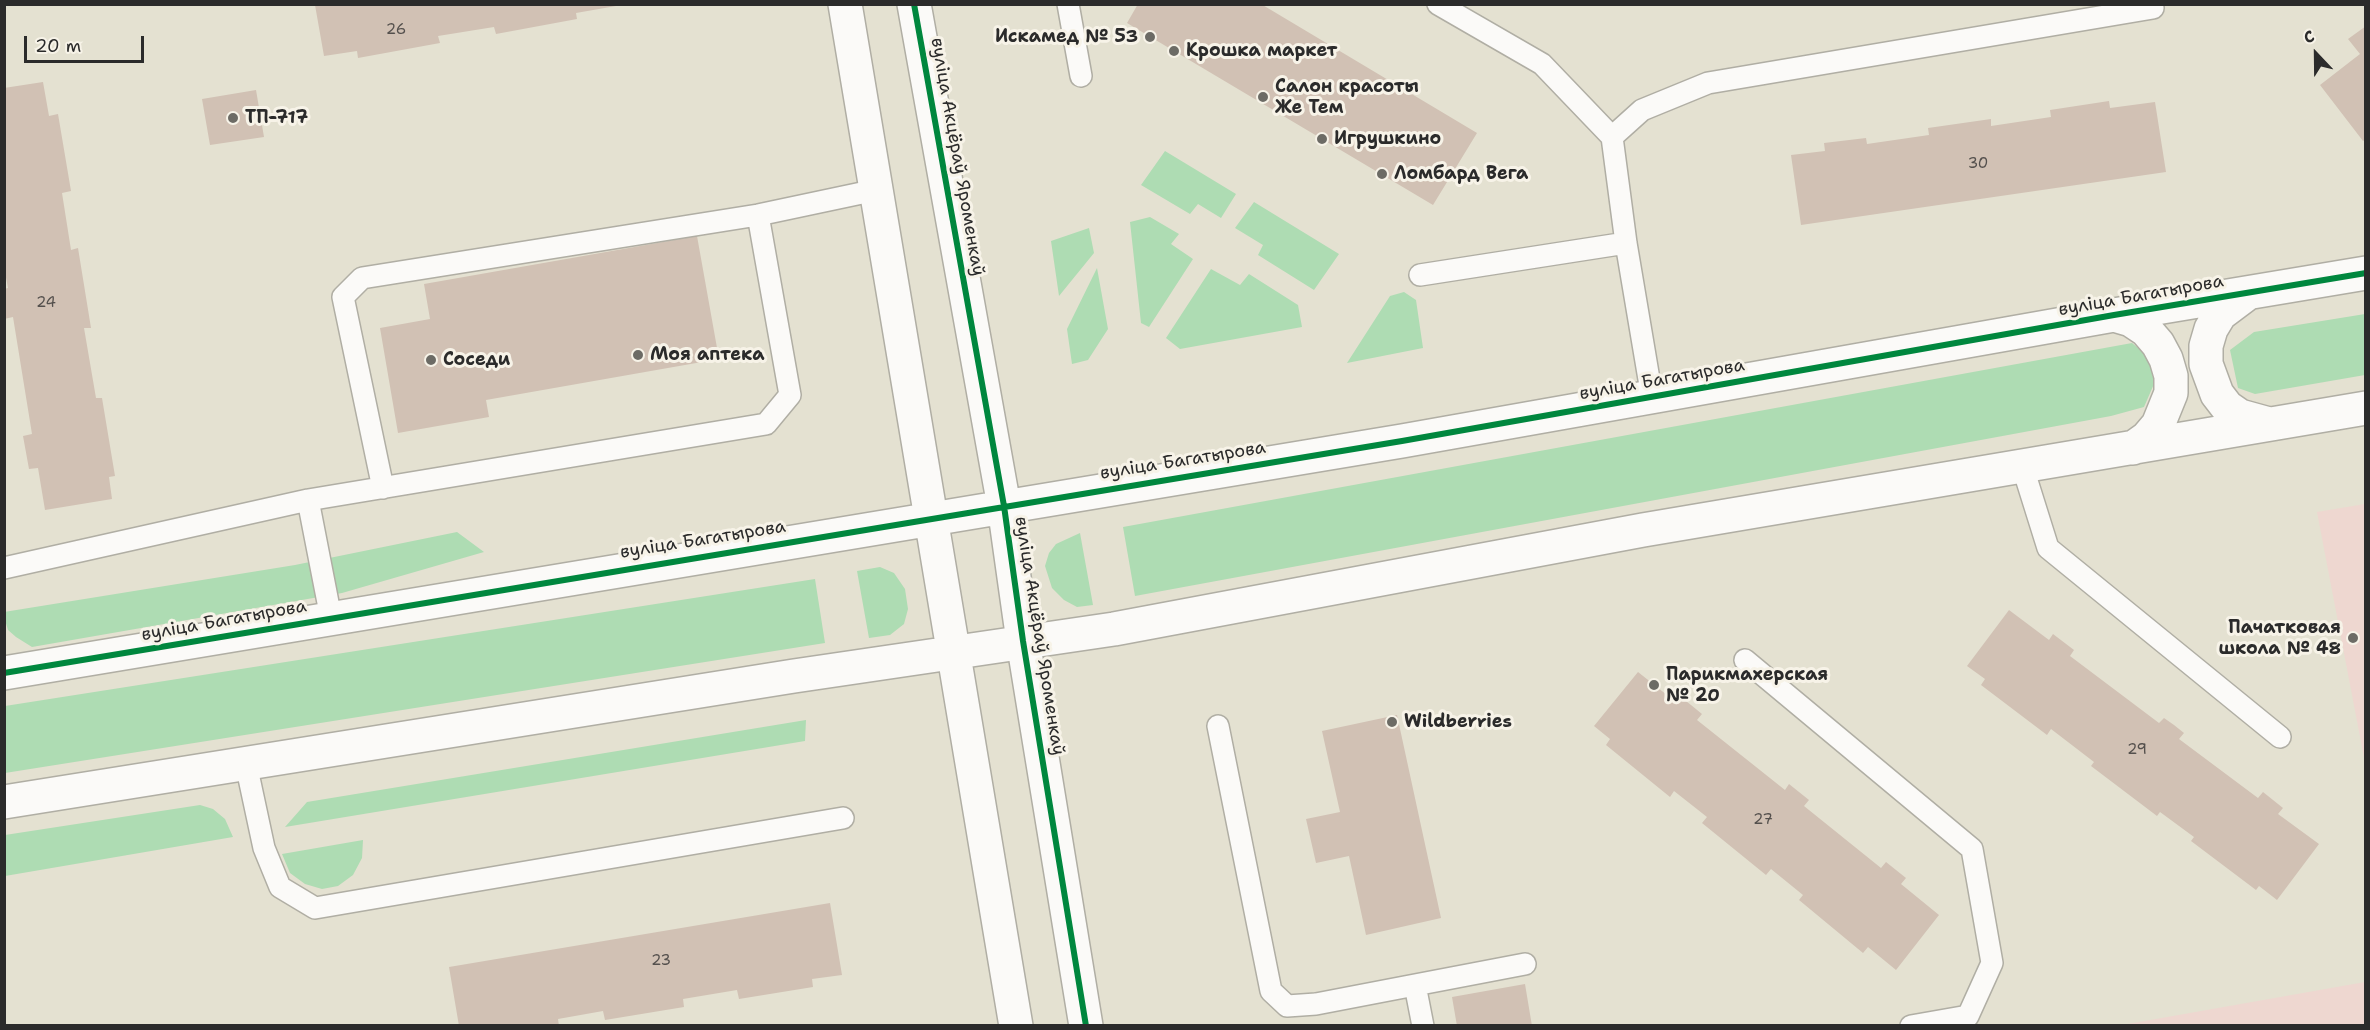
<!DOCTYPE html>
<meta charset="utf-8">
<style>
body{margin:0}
#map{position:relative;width:2370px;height:1030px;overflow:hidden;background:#e4e1d1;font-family:"Shantell Sans",sans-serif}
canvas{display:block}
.frame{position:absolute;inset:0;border:6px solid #2b2b2b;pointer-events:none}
.north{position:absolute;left:2286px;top:24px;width:60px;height:60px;-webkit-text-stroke:4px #f7f3e8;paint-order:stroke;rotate:338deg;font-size:16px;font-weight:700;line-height:24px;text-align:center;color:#2b2b2b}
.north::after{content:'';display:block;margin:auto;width:21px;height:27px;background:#2b2b2b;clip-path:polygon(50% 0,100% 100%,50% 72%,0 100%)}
.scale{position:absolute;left:24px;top:36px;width:120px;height:27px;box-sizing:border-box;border:3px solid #2b2b2b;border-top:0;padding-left:8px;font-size:18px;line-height:21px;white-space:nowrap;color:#2b2b2b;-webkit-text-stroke:4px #f7f3e8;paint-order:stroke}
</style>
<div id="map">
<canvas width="2370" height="1030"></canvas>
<div class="frame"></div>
<div class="north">С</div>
<div class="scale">20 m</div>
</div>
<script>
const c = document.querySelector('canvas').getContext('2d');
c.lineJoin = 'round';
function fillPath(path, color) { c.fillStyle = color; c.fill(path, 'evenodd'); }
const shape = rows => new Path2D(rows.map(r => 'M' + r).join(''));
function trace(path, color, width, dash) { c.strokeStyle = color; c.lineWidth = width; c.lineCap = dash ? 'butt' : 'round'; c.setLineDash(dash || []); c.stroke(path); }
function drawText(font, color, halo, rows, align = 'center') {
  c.font = font + ' "Shantell Sans",sans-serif'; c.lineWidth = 6; c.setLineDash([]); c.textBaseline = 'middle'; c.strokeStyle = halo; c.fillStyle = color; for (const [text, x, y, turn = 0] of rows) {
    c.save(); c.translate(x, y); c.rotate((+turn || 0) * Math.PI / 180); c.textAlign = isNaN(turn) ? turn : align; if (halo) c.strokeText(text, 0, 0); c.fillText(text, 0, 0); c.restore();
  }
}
fillPath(shape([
 [2365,504,2366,504,2365,763,2317,512],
 [2365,982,2365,1025,2122,1025]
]), '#eed7d0');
fillPath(shape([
 [1165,151,1236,194,1221,218,1198,204,1190,214,1141,185],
 [1254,202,1339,254,1314,290,1258,255,1263,245,1235,228],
 [1150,217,1179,234,1171,244,1193,259,1149,327,1141,323,1130,222],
 [1089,228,1094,253,1059,296,1051,241],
 [1097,268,1108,329,1088,360,1072,364,1067,329],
 [1211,269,1240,285,1249,274,1298,305,1302,327,1180,349,1166,338],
 [1404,292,1416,300,1423,348,1347,363,1390,296],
 [2365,314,2365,375,2255,394,2238,388,2230,350,2254,332],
 [2132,343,2150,358,2154,384,2144,407,2111,416,1135,596,1123,527],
 [457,532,484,552,342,593,32,647,16,637,8,630,5,620,4,612,295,565],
 [1080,533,1093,605,1077,607,1064,600,1052,588,1045,566,1049,553,1056,544],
 [880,567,894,573,905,589,908,609,904,624,890,635,869,638,857,571],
 [815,579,825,643,5,773,5,706],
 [806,720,805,741,285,827,307,802],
 [200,805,213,809,225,819,233,837,5,876,5,835],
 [363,840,362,858,353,875,338,886,322,889,305,884,290,873,282,854]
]), '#aedcb3');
fillPath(shape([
 [1138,4,1261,4,1477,133,1433,205,1127,23],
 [315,5,616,5,616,6,576,13,577,19,496,34,494,27,438,36,440,43,358,58,357,51,324,56],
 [2366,26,2366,139,2363,141,2320,85,2360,54,2348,39],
 [43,82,49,116,58,114,71,191,62,193,71,250,78,248,91,328,84,328,96,398,102,398,115,476,109,477,112,499,45,510,38,468,29,469,23,436,32,434,13,317,4,319,4,289,8,288,4,267,4,88],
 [256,90,264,137,210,145,202,99],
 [2109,101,2110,108,2155,102,2166,172,1801,225,1791,155,1825,151,1824,143,1866,138,1867,144,1929,135,1928,128,1991,119,1991,126,2051,117,2050,110],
 [697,236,719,359,486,400,489,417,398,433,380,328,430,319,424,284],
 [2009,610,2049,640,2053,634,2074,650,2070,656,2159,723,2164,718,2174,725,2184,733,2179,739,2258,798,2263,792,2283,808,2278,814,2319,844,2277,900,2259,886,2256,890,2191,841,2194,837,2160,812,2157,816,2091,766,2094,762,2051,729,2047,735,1981,685,1985,679,1967,666],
 [1638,672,1677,703,1682,698,1691,705,1702,714,1697,720,1785,790,1789,784,1809,800,1804,806,1881,868,1886,862,1906,878,1901,884,1939,915,1896,970,1868,947,1863,953,1799,900,1803,895,1771,869,1766,875,1702,823,1707,817,1674,791,1670,797,1606,745,1610,739,1594,726],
 [1397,715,1441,918,1366,935,1349,856,1316,863,1306,819,1340,812,1322,731],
 [830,903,842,975,812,979,813,987,739,999,737,990,683,999,684,1007,605,1020,603,1011,558,1019,559,1026,459,1026,449,967],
 [1525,984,1532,1026,1457,1026,1452,997]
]), '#d1c1b4');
const lane = shape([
 [1068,4,1081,76],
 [1438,4,1542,64,1612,137],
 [1420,275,1626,243],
 [1652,397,1626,243,1612,137,1642,110,1708,83,2153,8],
 [2022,465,2048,548,2280,737],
 [383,488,343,297,362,278,758,215,876,190],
 [308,500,331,618],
 [4,568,308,500,766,424,790,395,758,215],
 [1745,660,1972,849,1992,963,1968,1016,1911,1026],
 [1218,726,1271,991,1287,1006,1316,1004,1415,985,1423,1026],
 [246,764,264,848,280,887,315,908,843,818],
 [1415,985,1525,964]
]);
const secondary = shape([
 [845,4,1016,1026],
 [914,4,1004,506,1023,641,1086,1026],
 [2248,293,2220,314,2211,329,2206,346,2206,364,2217,394,2227,407,2240,416,2269,424],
 [2114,315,2131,320,2146,330,2158,344,2166,359,2171,376,2171,393,2158,425,2147,438,2133,448],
 [4,673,1402,441,2114,315,2366,273],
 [4,802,794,676,1114,629,1643,530,2366,408]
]);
trace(lane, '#b0aea4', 24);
trace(secondary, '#b0aea4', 36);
trace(lane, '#fbfaf8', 21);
trace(secondary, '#fbfaf8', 33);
trace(shape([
 [914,4,1004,506,1023,641,1086,1026],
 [4,673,1402,441,2114,315,2366,273]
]), '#00873e', 6);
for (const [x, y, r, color] of [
 [1150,37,6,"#6c6b65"],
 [1174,51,6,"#6c6b65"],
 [1263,97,6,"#6c6b65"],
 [233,118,6,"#6c6b65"],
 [1322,139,6,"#6c6b65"],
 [1382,174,6,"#6c6b65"],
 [638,355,6,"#6c6b65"],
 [431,360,6,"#6c6b65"],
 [2353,638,6,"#6c6b65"],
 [1654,685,6,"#6c6b65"],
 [1392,722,6,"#6c6b65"]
]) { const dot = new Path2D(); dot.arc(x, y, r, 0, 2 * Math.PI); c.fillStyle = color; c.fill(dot); trace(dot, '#f7f3e8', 2); }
drawText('15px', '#54504d', null, [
 ["26",396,30],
 ["30",1978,164],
 ["24",46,303],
 ["29",2137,750],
 ["27",1763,820],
 ["23",661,961]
]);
drawText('bold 18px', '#2b2b2b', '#f7f3e8', [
 ["Искамед № 53",1138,37,"right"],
 ["Крошка маркет",1186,51],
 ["Салон красоты",1275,87],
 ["Же Тем",1275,108],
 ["ТП-717",245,118],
 ["Игрушкино",1334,139],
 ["Ломбард Вега",1394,174],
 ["Моя аптека",650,355],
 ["Соседи",443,360],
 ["Пачатковая",2341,628,"right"],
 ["школа № 48",2341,649,"right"],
 ["Парикмахерская",1666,675],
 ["№ 20",1666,696],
 ["Wildberries",1404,722]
], 'left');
drawText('18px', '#2b2b2b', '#f7f3e8', [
 ["вуліца Акцёраў Яроменкаў",957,157,80],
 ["вуліца Багатырова",2141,296,-10],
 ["вуліца Багатырова",1662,380,-10],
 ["вуліца Багатырова",1183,461,-9],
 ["вуліца Багатырова",703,540,-9],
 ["вуліца Багатырова",224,621,-10],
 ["вуліца Акцёраў Яроменкаў",1039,636,81]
]);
</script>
